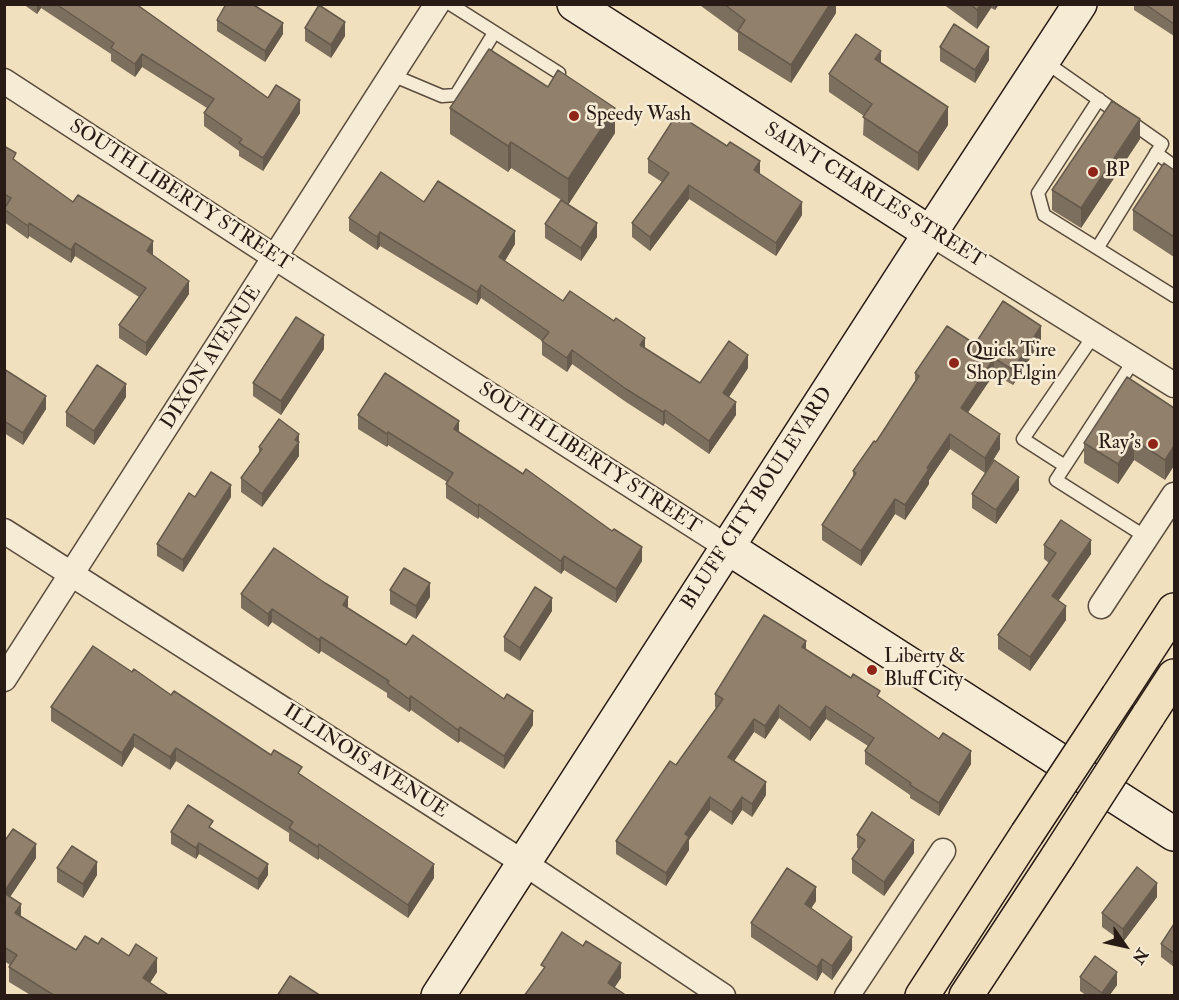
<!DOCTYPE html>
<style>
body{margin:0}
#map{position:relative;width:1179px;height:1000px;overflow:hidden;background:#f1e0bd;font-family:"IM FELL Double Pica",serif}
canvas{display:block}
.frame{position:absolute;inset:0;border:6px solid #281a14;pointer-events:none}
.north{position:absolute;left:1095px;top:916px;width:60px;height:60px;-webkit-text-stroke:4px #f6ebd4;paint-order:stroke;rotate:124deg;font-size:16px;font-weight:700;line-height:24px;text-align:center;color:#281a14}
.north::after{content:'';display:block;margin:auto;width:21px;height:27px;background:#281a14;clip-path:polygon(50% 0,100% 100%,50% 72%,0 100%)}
</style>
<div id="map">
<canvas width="1179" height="1000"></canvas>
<div class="frame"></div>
<div class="north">N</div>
</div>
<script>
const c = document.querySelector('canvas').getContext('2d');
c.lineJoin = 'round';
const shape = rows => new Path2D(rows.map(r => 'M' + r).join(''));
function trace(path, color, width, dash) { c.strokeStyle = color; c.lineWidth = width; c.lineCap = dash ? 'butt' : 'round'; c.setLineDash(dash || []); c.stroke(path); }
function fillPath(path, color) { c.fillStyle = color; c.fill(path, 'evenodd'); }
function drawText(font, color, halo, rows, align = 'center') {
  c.font = font + ' "IM FELL Double Pica",serif'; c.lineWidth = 5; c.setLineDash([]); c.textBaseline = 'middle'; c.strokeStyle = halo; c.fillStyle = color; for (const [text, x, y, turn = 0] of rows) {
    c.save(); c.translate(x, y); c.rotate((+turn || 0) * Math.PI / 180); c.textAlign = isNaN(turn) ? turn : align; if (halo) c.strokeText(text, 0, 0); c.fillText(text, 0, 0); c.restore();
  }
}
const service = shape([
 [450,4,559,73],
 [1044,61,1162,144,1098,247],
 [392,75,442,96,456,95,494,33],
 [1099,99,1038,193,1044,215,1174,296],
 [1156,153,1174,166],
 [1134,360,1056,480,1146,537],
 [1065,466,1023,439,1094,335]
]);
const minor = shape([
 [4,81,276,258,727,547],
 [930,233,1174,385],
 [4,531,524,863,723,996],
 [1101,606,1174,495],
 [4,679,437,4],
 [847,996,943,851]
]);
const secondary = shape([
 [574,4,930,233],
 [727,547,1174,834],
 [438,996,912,261,1080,4]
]);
const motorway = shape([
 [1118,696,1174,610],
 [1148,716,1174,676],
 [922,996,1027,834],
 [966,996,1058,856]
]);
trace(service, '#5a4c3e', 15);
trace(minor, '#5a4c3e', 27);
trace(secondary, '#281a14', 36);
trace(motorway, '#281a14', 36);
trace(service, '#f6ebd4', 12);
trace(minor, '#f6ebd4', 24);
trace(secondary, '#f6ebd4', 33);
trace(motorway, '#f1e0bd', 33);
const motorwayBridge = shape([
 [1027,834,1118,696],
 [1058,856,1148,716]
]);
trace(motorwayBridge, '#281a14', 36, []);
trace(motorwayBridge, '#f1e0bd', 33);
fillPath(shape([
 [23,4,136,4,268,98,300,113,263,171,239,156,239,151,204,126,204,113,207,108,142,67,135,77,111,61,111,54,41,8,37,14],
 [701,4,836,4,836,13,791,83,738,50,738,33,701,6],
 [943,4,999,4,995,10,991,8,977,29],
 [1134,4,1174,4,1174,36,1134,10],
 [217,20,283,34,265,62,217,31],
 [305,28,345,36,331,58,305,41],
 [940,47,989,60,975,83,940,61],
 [881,63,948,125,918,171,863,135,864,116,829,92,829,74],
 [450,108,615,133,568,205,597,237,581,261,545,238,545,224,566,203,511,168,508,172,450,134],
 [1140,139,1081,228,1052,210,1052,190],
 [4,146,16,161,73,202,153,254,153,255,189,294,146,356,119,338,119,325,139,297,75,256,71,263,29,236,28,239,4,222],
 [648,159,802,215,776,256,689,199,650,251,632,237,632,223,662,182,648,173],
 [1174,170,1174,257,1133,230,1133,210],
 [424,202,515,244,505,261,563,301,645,348,700,383,748,368,729,397,736,415,709,454,665,423,663,426,626,402,572,364,567,372,542,355,542,341,481,298,477,305,380,246,377,250,349,231,349,218],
 [1041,341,1013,385,994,374,968,412,1000,449,985,473,950,449,929,480,929,484,905,520,895,514,861,566,822,540,822,525,853,476,853,471,876,442,915,381,915,373,975,344],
 [324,349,281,415,253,396,253,383],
 [4,369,46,409,23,445,4,433],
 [126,397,94,445,66,426,66,412],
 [1174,408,1165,480,1134,460,1118,484,1084,463,1084,443],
 [358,415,459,432,642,561,616,603,564,570,561,574,479,517,478,519,446,498,446,484,447,482,388,445,387,447,358,429],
 [299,434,299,456,262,507,241,492,241,478,259,453,259,447],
 [1019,490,996,524,972,508,972,494],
 [231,497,183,572,157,556,157,544],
 [1044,545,1091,554,1058,601,1066,620,1030,671,998,649,998,635,1049,563,1044,559],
 [390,590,430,597,416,619,390,604],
 [241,594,348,608,533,725,504,769,460,741,458,743,411,710,409,712,387,697,387,693,321,651,319,654,272,622,268,627,241,608],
 [552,611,520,661,504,651,504,637],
 [806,650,880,698,971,764,939,816,910,798,910,795,865,764,865,751,868,746,826,719,810,741,779,718,765,739,754,732,734,761,766,795,752,817,742,810,732,825,710,810,689,840,689,850,666,886,616,854,616,841,676,765,716,708,715,707,715,694],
 [132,672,302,775,434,878,408,918,319,858,318,860,289,841,289,833,176,761,170,770,134,747,122,767,51,721,51,707],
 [213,829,268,875,258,890,199,854,196,859,171,844,171,832],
 [857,835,914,853,884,896,852,873,852,859,859,849,857,848],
 [4,842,36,858,10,897,21,916,76,950,98,944,129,956,157,972,150,983,170,996,32,996,9,982,9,967,10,965,4,961],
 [57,868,97,875,83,898,57,882],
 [1157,897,1123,942,1102,927,1102,913],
 [816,901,811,908,852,950,832,980,822,972,817,981,751,937,751,923],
 [1174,924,1174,967,1161,957,1161,944],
 [1080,977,1117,985,1109,996,1087,996,1080,991]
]), '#7d6f5d');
fillPath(shape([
 [37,4,41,4,41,8,37,14],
 [830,4,836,4,836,13,791,83,791,65],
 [981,4,991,4,991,8,977,29,977,10],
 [995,4,999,4,995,10],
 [345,22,345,36,331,58,331,45],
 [283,23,283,34,265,62,265,51],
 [989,47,989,60,975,83,975,70],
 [881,51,881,69,875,59],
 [142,54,142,67,135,77,135,64],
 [300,100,300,113,263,171,263,158],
 [948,107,948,125,918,171,918,153],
 [615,108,615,133,568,205,568,179],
 [1140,119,1140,139,1081,228,1081,208],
 [511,142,511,168,508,172,508,146],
 [760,161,760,175,754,170],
 [689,185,689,199,650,251,650,237],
 [802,202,802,215,776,256,776,243],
 [29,223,29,236,28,239,28,226],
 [597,223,597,237,581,261,581,248],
 [515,231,515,244,499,270,499,257],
 [380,232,380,246,377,250,377,237],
 [153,241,153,254,147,264,147,251],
 [75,243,75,256,71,263,71,250],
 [189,281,189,294,146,356,146,343],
 [481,285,481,298,477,305,477,292],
 [1041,326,1041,341,1013,385,1013,370],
 [324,335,324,349,281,415,281,401],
 [645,338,645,351,640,345],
 [572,350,572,364,567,372,567,358],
 [748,355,748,368,723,406,723,393],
 [994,358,994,374,961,423,961,408],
 [126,384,126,397,94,445,94,431],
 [46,396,46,409,23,445,23,433],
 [736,402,736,415,709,454,709,441],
 [665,410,665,423,663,426,663,412],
 [459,421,459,435,454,429],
 [388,432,388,445,387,447,387,434],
 [299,434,299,456,262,507,262,494],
 [950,434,950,449,929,480,929,484,905,520,905,505,927,468],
 [1000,434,1000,449,985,473,985,458],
 [1134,440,1134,460,1118,484,1118,464],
 [1174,446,1174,466,1165,480,1165,460],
 [1019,477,1019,490,996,524,996,510],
 [231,485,231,497,183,572,183,560],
 [895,499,895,514,861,566,861,551],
 [479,504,479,517,478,519,478,506],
 [1091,540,1091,554,1052,610,1052,596],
 [642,547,642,561,616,603,616,589],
 [564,556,564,570,561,574,561,561],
 [430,583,430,597,416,619,416,606],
 [348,597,348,610,343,605],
 [552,598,552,611,520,661,520,648],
 [1066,606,1066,620,1030,671,1030,657],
 [272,609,272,622,268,627,268,614],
 [321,637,321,651,319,654,319,640],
 [806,641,806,654,802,647],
 [411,696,411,710,409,712,409,699],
 [779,705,779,718,765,739,765,726],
 [826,706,826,719,810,741,810,728],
 [533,711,533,725,504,769,504,756],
 [754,719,754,732,728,770,728,757],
 [460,727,460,741,458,743,458,730],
 [134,734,134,747,122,767,122,753],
 [176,748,176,761,170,770,170,757],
 [971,751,971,764,939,816,939,803],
 [766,782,766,795,752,817,752,804],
 [710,797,710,810,689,840,689,850,666,886,666,873,685,834],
 [742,797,742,810,732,825,732,812],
 [914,840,914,853,884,896,884,882],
 [199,843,199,854,196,859,196,848],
 [36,844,36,858,4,906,4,892],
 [319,844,319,858,318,860,318,847],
 [97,862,97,875,83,898,83,884],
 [268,864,268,875,258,890,258,879],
 [434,864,434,878,408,918,408,905],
 [1157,883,1157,897,1123,942,1123,929],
 [816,887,816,901,805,918,805,904],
 [21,904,21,918,15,913],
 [852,937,852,950,832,980,832,966],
 [157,958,157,972,143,993,143,978],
 [822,959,822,972,817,981,817,967],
 [621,963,621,978,609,996,608,983],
 [1117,972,1117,985,1109,996,1102,996,1102,993]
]), '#665a4c');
const building = shape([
 [56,4,136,4,268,98,276,85,300,100,263,158,239,143,242,139,204,113,214,99,142,54,135,64,111,48,114,43,56,4],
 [226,4,252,4,283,23,265,51,217,20,226,4],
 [724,4,830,4,791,65,738,31,745,20,724,4],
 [970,4,981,4,977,10,970,4],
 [1145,4,1174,4,1174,24,1145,4],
 [319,5,345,22,331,45,305,28,319,5],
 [954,24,989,47,975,70,940,47,954,24],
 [856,34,881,51,875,59,948,107,918,153,863,117,872,104,829,74,856,34],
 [489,49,548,87,558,70,615,108,568,179,511,142,508,146,450,108,489,49],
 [1112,101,1140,119,1081,208,1052,190,1112,101],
 [677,114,727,146,730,142,760,161,754,170,802,202,776,243,689,185,650,237,632,223,669,173,648,159,677,114],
 [4,146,16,153,13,159,73,202,78,195,153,241,147,251,189,281,146,343,119,325,146,288,75,243,71,250,29,223,28,226,4,209,11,198,4,194,4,146],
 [1164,163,1174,170,1174,237,1133,210,1164,163],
 [381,172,424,202,438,181,515,231,499,257,563,301,570,291,614,321,616,318,645,338,640,345,700,383,729,341,748,355,723,393,736,402,709,441,665,410,663,412,626,389,572,350,567,358,542,341,549,332,481,285,477,292,380,232,377,237,349,218,381,172],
 [561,200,597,223,581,248,545,224,561,200],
 [1003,301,1041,326,1013,370,994,358,961,408,1000,434,985,458,950,434,927,468,929,469,905,505,895,499,861,551,822,525,856,473,853,471,874,441,876,442,919,376,915,373,947,326,975,344,1003,301],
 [296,317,324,335,281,401,253,383,296,317],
 [97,365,126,384,94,431,66,412,97,365],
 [4,369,46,396,23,433,4,421,4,369],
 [385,373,459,421,454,429,523,474,526,469,612,531,614,529,642,547,616,589,564,556,561,561,479,504,478,506,446,484,453,473,388,432,387,434,358,415,385,373],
 [1127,377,1174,408,1174,446,1165,460,1134,440,1118,464,1084,443,1127,377],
 [279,419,299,434,295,440,299,442,262,494,241,478,262,449,259,447,279,419],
 [994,460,1019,477,996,510,972,494,994,460],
 [211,472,231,485,183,560,157,544,189,493,195,497,211,472],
 [1061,520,1091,540,1052,596,1066,606,1030,657,998,635,1056,553,1044,545,1061,520],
 [274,548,325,583,348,597,343,605,406,645,413,635,504,699,507,694,533,711,504,756,460,727,458,730,411,696,409,699,387,683,389,681,321,637,319,640,272,609,268,614,241,594,274,548],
 [404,568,430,583,416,606,390,590,404,568],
 [535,587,552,598,520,648,504,637,535,587],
 [764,615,806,641,802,647,851,678,853,674,880,691,877,696,939,739,943,733,971,751,939,803,910,785,911,783,865,751,874,738,826,706,810,728,779,705,765,726,754,719,728,757,766,782,752,804,742,797,732,812,710,797,685,834,689,837,666,873,616,841,670,761,676,765,723,699,715,694,764,615],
 [93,646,132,672,134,669,171,695,174,691,271,755,274,750,302,767,298,773,434,864,408,905,319,844,318,847,289,828,293,822,176,748,170,757,134,734,122,753,51,707,93,646],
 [188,805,213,821,209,827,268,864,258,879,199,843,196,848,171,832,188,805],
 [872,812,914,840,884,882,852,859,865,840,857,835,872,812],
 [13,829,36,844,4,892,4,842,13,829],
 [72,846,97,862,83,884,57,868,72,846],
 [1137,867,1157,883,1123,929,1102,913,1137,867],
 [787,868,816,887,805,904,852,937,832,966,822,959,817,967,751,923,787,868],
 [4,893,21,904,15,913,76,950,85,936,98,944,102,938,129,956,136,944,157,958,143,978,170,996,55,996,9,967,17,955,4,947,4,893],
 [1174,924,1174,953,1161,944,1174,924],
 [562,932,583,946,586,941,621,963,608,983,627,996,524,996,545,967,541,965,562,932],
 [1095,956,1117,972,1102,993,1080,977,1095,956],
 [290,976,321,996,277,996,290,976]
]);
fillPath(building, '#91816c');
trace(building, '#665a4c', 1.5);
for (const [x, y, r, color] of [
 [574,116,6,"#8f2418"],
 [1093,172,6,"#8f2418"],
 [954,363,6,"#8f2418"],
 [1153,444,6,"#8f2418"],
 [872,670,6,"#8f2418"]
]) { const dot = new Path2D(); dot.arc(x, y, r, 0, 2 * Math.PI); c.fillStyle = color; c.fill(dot); trace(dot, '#f6ebd4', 2); }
drawText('20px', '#281a14', '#f6ebd4', [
 ["Speedy Wash",586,116],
 ["BP",1105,172],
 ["Quick Tire",966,352],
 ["Shop Elgin",966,375],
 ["Ray's",1141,444,"right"],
 ["Liberty &",884,658],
 ["Bluff City",884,681]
], 'left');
drawText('20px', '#281a14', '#f6ebd4', [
 ["SOUTH LIBERTY STREET",180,196,33],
 ["SAINT CHARLES STREET",874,196,32],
 ["DIXON AVENUE",212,358,-57],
 ["SOUTH LIBERTY STREET",589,459,33],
 ["BLUFF CITY BOULEVARD",758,499,-57],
 ["ILLINOIS AVENUE",365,762,33]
]);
</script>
